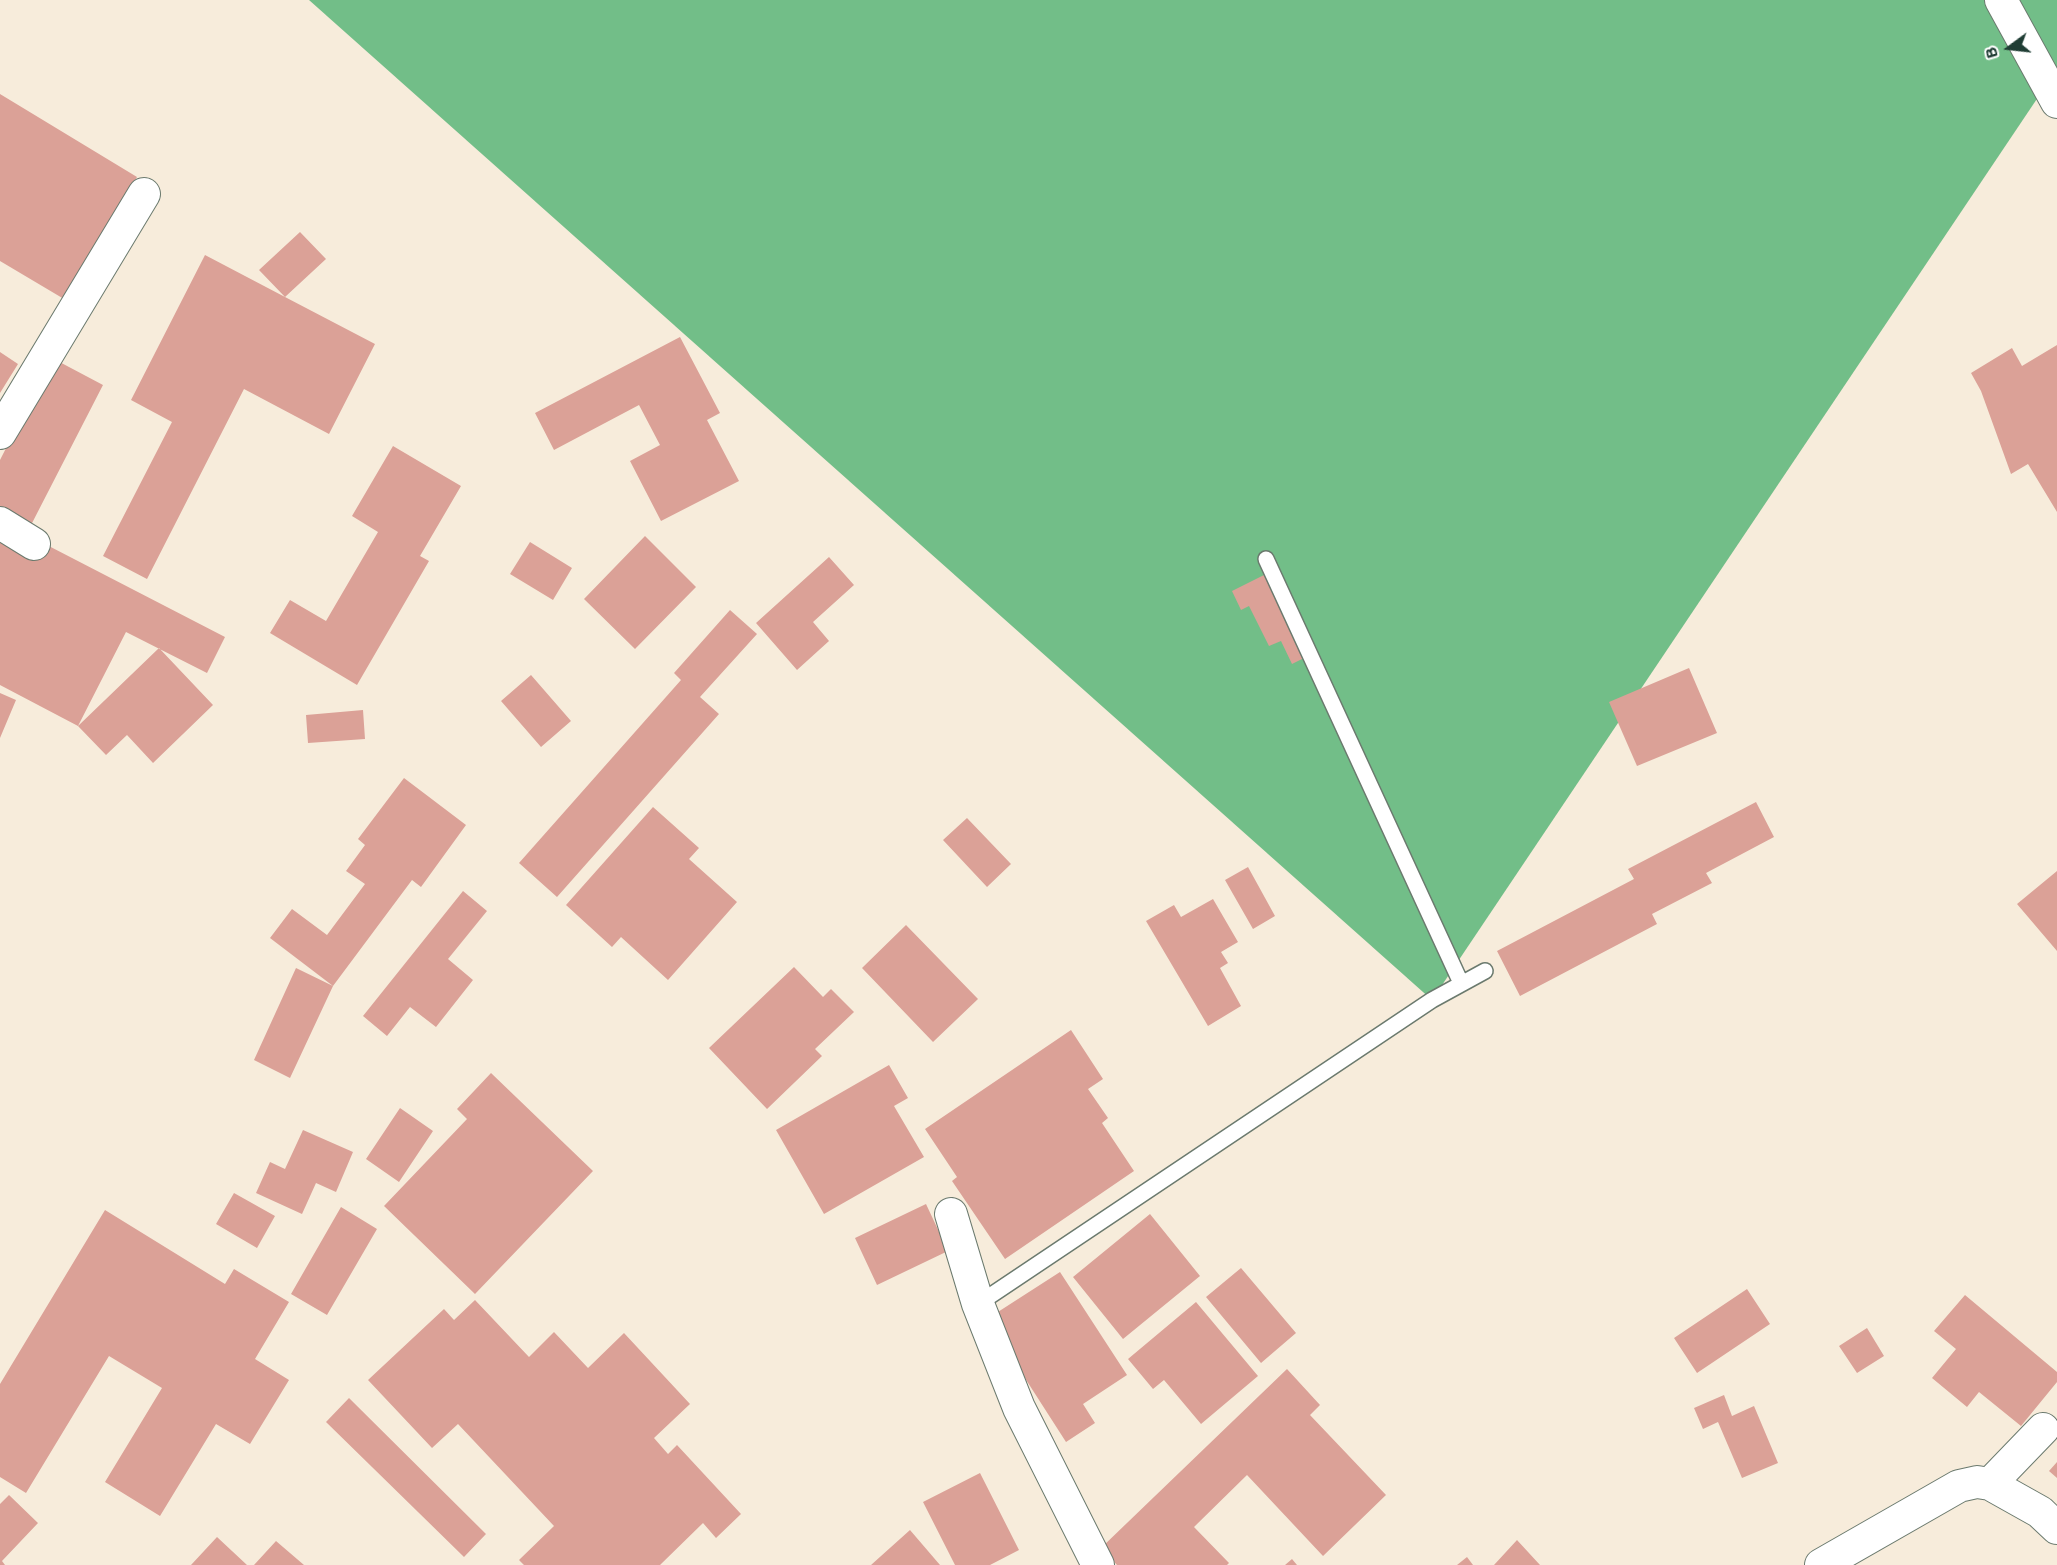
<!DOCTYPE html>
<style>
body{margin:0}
#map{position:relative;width:2057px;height:1565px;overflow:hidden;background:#f7ecdb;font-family:Itim,sans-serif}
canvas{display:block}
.north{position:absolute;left:1979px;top:18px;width:60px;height:60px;-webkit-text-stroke:4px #fff;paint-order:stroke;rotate:255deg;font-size:16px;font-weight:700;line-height:24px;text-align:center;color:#1f3d34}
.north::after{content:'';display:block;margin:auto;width:21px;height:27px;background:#1f3d34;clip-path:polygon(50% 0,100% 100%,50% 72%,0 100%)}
</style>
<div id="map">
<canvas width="2057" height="1565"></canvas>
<div class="north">B</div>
</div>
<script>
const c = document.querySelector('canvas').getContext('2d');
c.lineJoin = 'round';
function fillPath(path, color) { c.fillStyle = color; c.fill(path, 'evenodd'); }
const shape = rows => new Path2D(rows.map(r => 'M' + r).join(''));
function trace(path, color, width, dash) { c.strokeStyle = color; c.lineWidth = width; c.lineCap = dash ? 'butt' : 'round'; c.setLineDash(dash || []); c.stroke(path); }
fillPath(shape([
 [309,0,2057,0,2057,69,1432,1000]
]), '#72be88');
fillPath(shape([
 [0,94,137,177,64,299,0,261],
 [300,232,326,259,285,297,375,344,329,434,244,389,147,579,103,556,172,422,131,400,205,255,285,297,259,270],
 [680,337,720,413,707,420,739,481,661,521,630,461,660,445,639,405,554,450,535,413],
 [2057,345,2057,512,2028,464,2011,474,1981,391,1971,373,2012,348,2022,366],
 [0,352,18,364,0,393],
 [52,358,103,385,30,527,0,511,0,460],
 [393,446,461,486,420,556,429,561,357,685,270,633,290,600,326,621,378,532,352,516],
 [0,528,43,543,225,637,207,673,126,632,78,726,0,685],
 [645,536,696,587,635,649,584,599],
 [530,542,572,568,553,600,510,574],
 [829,557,854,585,813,622,829,641,797,670,756,623],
 [1266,574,1308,656,1292,664,1281,641,1269,646,1249,606,1241,610,1232,591],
 [730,610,757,634,700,697,719,714,557,897,519,863,681,680,674,673],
 [159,648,213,705,153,763,127,735,106,755,78,726],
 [1689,668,1717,733,1637,766,1609,702],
 [531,675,571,721,541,747,501,701],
 [0,693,16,700,0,738],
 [363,710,365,739,308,743,306,715],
 [404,778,466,825,421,887,412,880,333,986,270,938,292,909,327,935,365,884,346,871,365,845,358,839],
 [1756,802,1774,837,1706,873,1712,883,1652,914,1657,924,1520,996,1497,951,1634,879,1628,869],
 [653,807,699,848,689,859,737,902,668,980,621,937,612,947,566,905],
 [967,818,1011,864,987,887,943,840],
 [1248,867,1275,916,1253,929,1225,880],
 [2057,871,2057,951,2017,904],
 [463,891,487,911,448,959,473,980,436,1027,410,1007,387,1036,363,1016],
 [1213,899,1238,942,1221,952,1228,963,1220,968,1241,1006,1208,1026,1146,921,1174,905,1181,917],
 [906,925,978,999,933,1042,862,968],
 [794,967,823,997,831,989,854,1012,815,1049,822,1056,767,1109,709,1048],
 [296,968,333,986,290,1078,254,1060],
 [1071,1030,1103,1079,1088,1089,1108,1118,1102,1123,1134,1171,1005,1259,952,1181,957,1177,925,1129],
 [889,1065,908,1098,894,1106,924,1157,824,1214,776,1130],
 [491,1073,593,1171,475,1294,384,1206,467,1119,457,1109],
 [400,1108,433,1131,399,1182,366,1159],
 [303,1130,353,1152,336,1192,316,1183,302,1214,256,1193,270,1162,285,1169],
 [234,1193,275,1216,257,1248,216,1224],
 [926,1204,948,1251,877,1285,855,1238],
 [341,1207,377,1229,327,1315,291,1294],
 [105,1210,225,1284,234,1269,289,1302,255,1359,289,1380,250,1444,216,1424,160,1516,105,1482,162,1388,109,1356,26,1493,0,1477,0,1384],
 [1150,1214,1200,1276,1123,1339,1073,1277],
 [1241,1268,1296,1333,1261,1363,1206,1297],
 [1060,1272,1127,1375,1083,1404,1095,1423,1066,1442,987,1319],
 [1747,1289,1770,1324,1697,1373,1674,1338],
 [1965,1295,2057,1372,2057,1382,2021,1426,1979,1392,1967,1407,1932,1378,1956,1349,1934,1331],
 [475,1300,529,1357,554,1332,588,1368,624,1333,690,1404,654,1438,668,1454,677,1445,741,1514,716,1538,703,1523,660,1565,524,1565,519,1560,554,1526,458,1424,432,1448,368,1380,444,1309,454,1320],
 [1196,1302,1258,1376,1201,1424,1164,1380,1153,1389,1128,1359],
 [1867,1328,1884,1356,1857,1373,1839,1346],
 [1287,1369,1320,1405,1310,1415,1386,1495,1323,1556,1247,1475,1194,1527,1229,1563,1227,1565,1117,1565,1101,1548],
 [1724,1395,1732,1416,1754,1406,1778,1463,1742,1478,1718,1422,1703,1429,1694,1408],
 [349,1398,486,1534,464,1557,326,1422],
 [2057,1462,2057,1478,2049,1471],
 [980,1473,1019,1550,990,1565,955,1565,923,1502],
 [9,1495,38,1523,2,1561,5,1565,0,1565,0,1504],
 [910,1530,940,1565,871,1565],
 [217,1537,247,1565,191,1565],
 [1517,1540,1540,1565,1494,1565],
 [276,1541,304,1565,254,1565],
 [1467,1557,1473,1565,1457,1565],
 [1292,1559,1297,1565,1285,1565]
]), '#dba197');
const lane = shape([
 [1266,559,1461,983],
 [978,1304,1432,1000,1485,971]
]);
const street = shape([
 [2001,0,2057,102],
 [0,433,144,194],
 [0,523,34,544],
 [951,1214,978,1304,1019,1408,1098,1565],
 [1990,1484,2043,1429],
 [1821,1565,1959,1486,1977,1482,1990,1484,2040,1512,2057,1528]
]);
trace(lane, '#6b7a6e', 18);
trace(street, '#6b7a6e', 34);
trace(lane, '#fff', 15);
trace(street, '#fff', 32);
</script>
